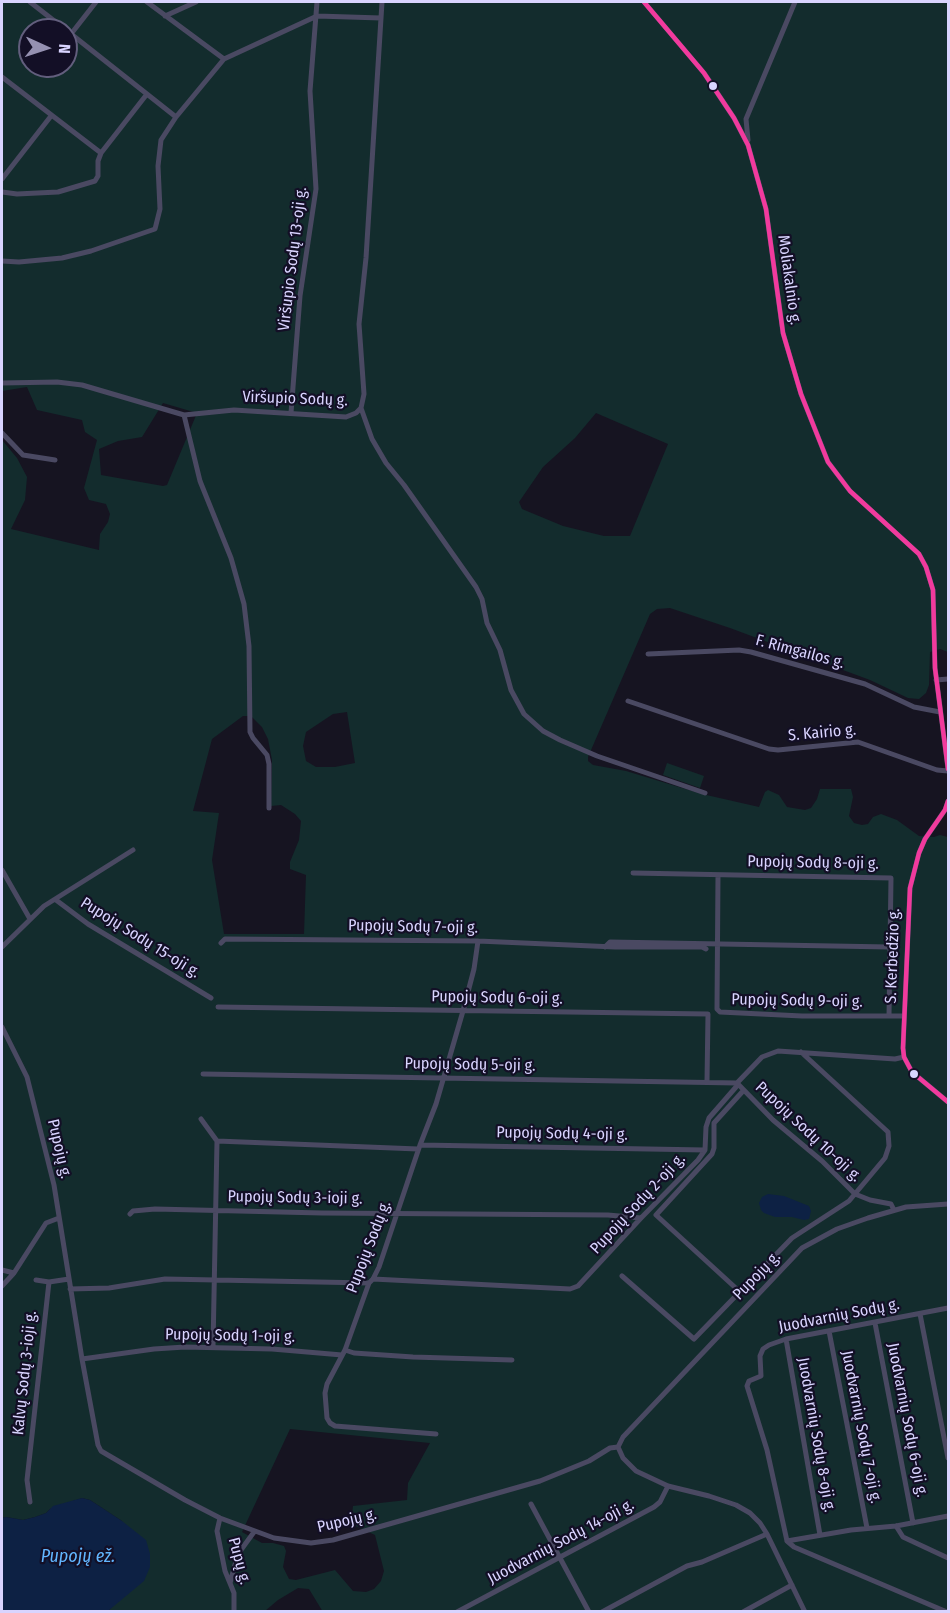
<!DOCTYPE html>
<meta charset="utf-8">
<style>
body{margin:0}
#map{position:relative;width:950px;height:1613px;overflow:hidden;background:#161421;font-family:"Fira Sans Condensed",sans-serif}
canvas{display:block}
.frame{position:absolute;inset:0;border:3px solid #d9d4ff;pointer-events:none}
.north{position:absolute;left:18px;top:18px;width:60px;height:60px;box-sizing:border-box;background:#130f26;border:2px solid #625e7d;border-radius:50%;rotate:93deg;font-size:16px;font-weight:700;line-height:24px;text-align:center;color:#d9d4ff}
.north::after{content:'';display:block;margin:auto;width:21px;height:27px;background:#9591b1;clip-path:polygon(50% 0,100% 100%,50% 72%,0 100%)}
</style>
<div id="map">
<canvas width="950" height="1613"></canvas>
<div class="frame"></div>
<div class="north">N</div>
</div>
<script>
const c = document.querySelector('canvas').getContext('2d');
c.lineJoin = 'round';
function fillPath(path, color) { c.fillStyle = color; c.fill(path, 'evenodd'); }
const shape = rows => new Path2D(rows.map(r => 'M' + r).join(''));
function trace(path, color, width, dash) { c.strokeStyle = color; c.lineWidth = width; c.lineCap = dash ? 'butt' : 'round'; c.setLineDash(dash || []); c.stroke(path); }
function drawText(font, color, halo, rows, align = 'center') {
  c.font = font + ' "Fira Sans Condensed",sans-serif'; c.lineWidth = 4.5; c.setLineDash([]); c.textBaseline = 'middle'; c.strokeStyle = halo; c.fillStyle = color; for (const [text, x, y, turn = 0] of rows) {
    c.save(); c.translate(x, y); c.rotate((+turn || 0) * Math.PI / 180); c.textAlign = isNaN(turn) ? turn : align; if (halo) c.strokeText(text, 0, 0); c.fillText(text, 0, 0); c.restore();
  }
}
fillPath(shape([
 [2,2,948,2,948,652,940,649,930,652,929,685,926,693,919,699,908,698,870,680,730,628,670,608,657,609,650,614,588,757,588,761,593,765,626,771,702,794,759,807,765,792,768,790,779,795,787,807,805,810,811,808,817,799,820,789,851,789,853,797,849,816,854,823,862,825,868,824,873,817,881,814,897,820,919,836,934,837,940,835,948,837,948,1611,323,1612,309,1589,298,1588,278,1600,265,1611,108,1611,118,1601,143,1581,122,1521,90,1500,82,1498,50,1509,46,1513,35,1517,23,1520,6,1517,2,1518,2,440,17,458,27,477,25,500,11,529,99,550,100,534,108,522,110,514,106,504,89,500,84,488,97,440,85,432,82,420,37,410,27,387,2,391],
 [30,30,66,30,66,66,30,66],
 [163,403,197,413,167,485,163,486,101,475,99,449,118,441,142,437],
 [596,413,668,444,630,536,604,536,563,526,522,509,519,502,543,467,575,438],
 [347,712,355,763,335,767,316,767,306,761,303,746,306,732,333,714],
 [243,716,251,716,262,727,268,739,272,760,271,806,281,805,295,814,301,821,299,840,290,862,290,869,306,875,304,934,224,934,212,860,219,813,193,811,212,739],
 [290,1429,430,1443,408,1483,407,1500,353,1506,351,1524,375,1535,384,1571,381,1581,374,1589,366,1592,353,1591,335,1570,296,1580,289,1579,283,1567,286,1551,284,1546,273,1543,262,1543,242,1532],
 [667,763,704,776,700,788,663,775]
]), '#132c2d');
fillPath(shape([
 [768,1194,784,1196,809,1206,811,1211,809,1219,804,1220,792,1217,775,1217,764,1213,761,1210,759,1203,762,1197],
 [82,1498,90,1500,122,1521,146,1540,150,1554,150,1567,144,1581,108,1611,2,1611,2,1518,6,1517,23,1520,35,1517,46,1513,53,1506]
]), '#0d2144');
trace(shape([
 [30,2,66,30],
 [147,2,224,59],
 [644,2,704,73,734,118,748,145,766,209,783,333,801,394,828,462,850,491,919,554,926,567,933,590,935,668,948,769],
 [165,16,196,2],
 [66,30,176,117],
 [71,34,96,2],
 [2,77,101,153],
 [748,140,746,119,795,2],
 [2,179,51,116],
 [2,192,17,194,58,192,95,181,98,176,98,161,101,153,147,94],
 [2,261,19,262,62,258,91,251,155,229,160,209,158,166,161,140,176,117,224,59,317,16,381,18],
 [2,383,57,382,82,385,184,415,234,410,346,417,356,413,361,408,364,394,359,324,366,258,382,2],
 [361,408,372,439,386,463,404,485,476,587,482,599,487,623,500,650,511,690,524,714,543,731,560,740,597,756,705,793],
 [291,413,300,296,316,189,310,91,317,2],
 [184,415,200,481,231,558,244,604,249,646,250,732,253,738,267,755,269,764,269,808],
 [2,433,23,455,55,460],
 [648,654,739,650,751,652,865,684,914,707,940,712],
 [936,680,948,679],
 [628,701,769,749,778,750,858,742,937,770,948,771],
 [948,801,945,810,925,839,919,853,910,888,903,1048,904,1057,912,1072,948,1102],
 [2,870,30,919],
 [633,873,891,878,889,1016],
 [718,875,717,1009,720,1012,802,1016,904,1016],
 [56,900,88,924,211,998],
 [221,943,225,939,478,941,615,947,702,947,706,949],
 [2,947,44,906,133,850],
 [605,947,610,942,889,947],
 [218,1007,708,1014,707,1081],
 [2,1027,27,1077,54,1185,82,1359,98,1445,101,1451,185,1500,220,1518,274,1538,311,1543,333,1540,540,1481,589,1461,610,1448,618,1447,623,1437,802,1248,837,1229,868,1218,906,1207,948,1204],
 [203,1074,737,1083],
 [737,1083,773,1120,822,1161,855,1194,870,1200,891,1204,894,1210],
 [201,1119,217,1141,213,1347],
 [217,1141,418,1149],
 [420,1145,705,1150],
 [130,1214,133,1211,155,1209,322,1213,608,1215,641,1218],
 [2,1270,14,1273],
 [622,1276,694,1339,792,1238,849,1201,885,1158,889,1146,888,1132,801,1052],
 [373,1279,570,1289,578,1286,641,1218,698,1160,705,1150,706,1127,709,1118,736,1087,737,1083,762,1057,778,1051,895,1059,904,1057],
 [36,1280,49,1282,69,1279],
 [2,1286,14,1273,46,1223,59,1218],
 [70,1289,109,1288,165,1279,369,1283],
 [739,1291,656,1215,712,1154,714,1148,714,1123,743,1091],
 [920,1314,948,1458],
 [875,1323,913,1523],
 [829,1331,867,1528],
 [786,1339,820,1535],
 [345,1350,354,1353,413,1357,512,1360],
 [82,1359,154,1349,185,1347,272,1349,342,1355],
 [436,1434,335,1426,330,1423,327,1418,325,1393,327,1384,345,1350,369,1283,373,1279,379,1267,420,1145,436,1104,463,1011,474,969,478,941],
 [618,1447,623,1458,636,1471,668,1486,709,1496,736,1505,750,1513,760,1523,767,1534,805,1612],
 [30,1502,27,1480,49,1282],
 [531,1504,589,1612],
 [220,1518,217,1531,225,1571,234,1593,234,1612],
 [896,1526,903,1537,948,1558],
 [787,1541,767,1450,747,1386,749,1381,761,1376,760,1356,763,1349,769,1345,786,1339,948,1308],
 [787,1541,794,1547,947,1612],
 [787,1541,851,1530,896,1526,948,1516],
 [230,1583,238,1554,254,1532],
 [457,1612,654,1507,660,1502,668,1486],
 [602,1612,687,1566,702,1562,767,1534],
 [743,1612,792,1585]
]), '#4a4962', 5);
trace(shape([
 [644,2,704,73,734,118,748,145,766,209,783,333,801,394,828,462,850,491,919,554,926,567,933,590,935,668,948,769],
 [948,801,945,810,925,839,919,853,910,888,903,1048,904,1057,912,1072,948,1102]
]), '#f13a9d', 4.5);
for (const [x, y, r, color] of [
 [713,86,5,"#d9d4ff"],
 [914,1074,5,"#d9d4ff"]
]) { const dot = new Path2D(); dot.arc(x, y, r, 0, 2 * Math.PI); c.fillStyle = color; c.fill(dot); trace(dot, '#130f26', 2); }
drawText('16px', '#d9d4ff', '#130f26', [
 ["Viršupio Sodų 13-oji g.",293,259,-83],
 ["Moliakalnio g.",789,280,82],
 ["Viršupio Sodų g.",295,399,2],
 ["F. Rimgailos g.",800,652,15],
 ["S. Kairio g.",822,733,-5],
 ["Pupojų Sodų 8-oji g.",813,863,1],
 ["Pupojų Sodų 7-oji g.",413,927,1],
 ["Pupojų Sodų 15-oji g.",140,938,32],
 ["S. Kerbedžio g.",893,956,-88],
 ["Pupojų Sodų 6-oji g.",497,998,1],
 ["Pupojų Sodų 9-oji g.",797,1001,1],
 ["Pupojų Sodų 5-oji g.",470,1065,1],
 ["Pupojų Sodų 10-oji g.",808,1132,43],
 ["Pupojų Sodų 4-oji g.",562,1134,1],
 ["Pupojų g.",59,1149,77],
 ["Pupojų Sodų 3-ioji g.",295,1198,1],
 ["Pupojų Sodų 2-oji g.",638,1204,-47],
 ["Pupojų Sodų g.",369,1247,-69],
 ["Pupojų g.",757,1276,-46],
 ["Juodvarnių Sodų g.",839,1316,-11],
 ["Pupojų Sodų 1-oji g.",230,1336,1],
 ["Kalvų Sodų 3-ioji g.",25,1373,-84],
 ["Juodvarnių Sodų 6-oji g.",907,1420,79],
 ["Juodvarnių Sodų 7-oji g.",861,1427,79],
 ["Juodvarnių Sodų 8-oji g.",816,1435,80],
 ["Pupojų g.",347,1521,-13],
 ["Juodvarnių Sodų 14-oji g.",561,1542,-28],
 ["Pupų g.",239,1561,75]
]);
drawText('italic 18px', '#62b6ff', '#130f26', [
 ["Pupojų ež.",78,1557]
]);
</script>
